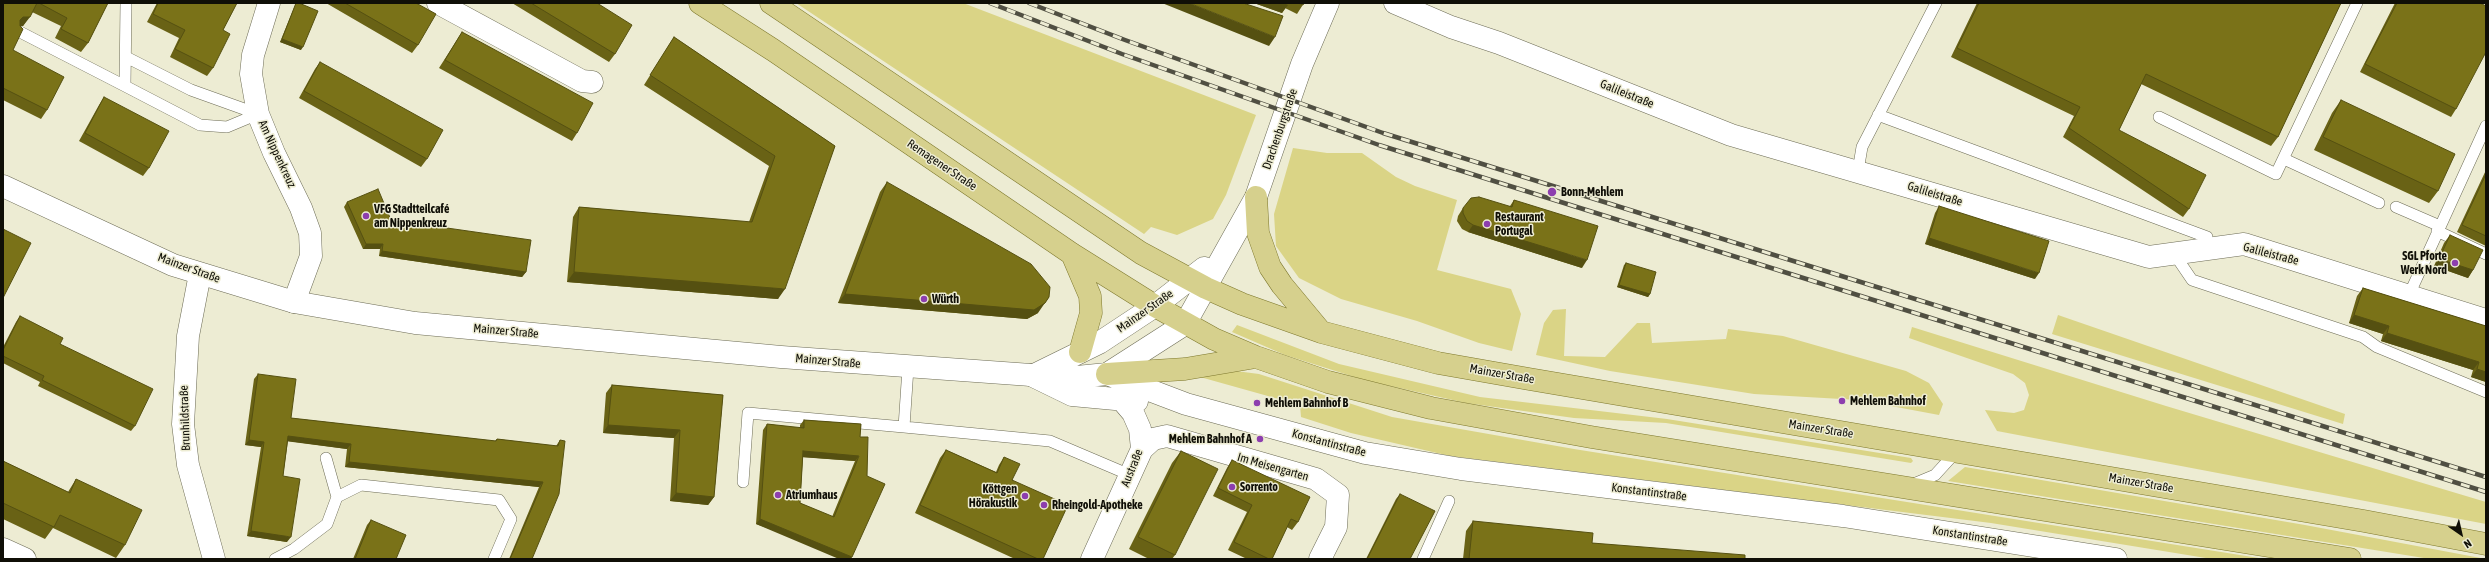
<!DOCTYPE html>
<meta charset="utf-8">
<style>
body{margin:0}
#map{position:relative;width:2489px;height:562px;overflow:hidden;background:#edecd3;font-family:"Asap Condensed",sans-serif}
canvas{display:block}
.frame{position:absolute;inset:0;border:4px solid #100f07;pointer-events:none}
.north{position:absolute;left:2441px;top:514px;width:40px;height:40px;-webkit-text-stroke:3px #edecd3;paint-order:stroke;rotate:146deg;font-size:11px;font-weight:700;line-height:16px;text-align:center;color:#100f07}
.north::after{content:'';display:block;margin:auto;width:14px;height:18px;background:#100f07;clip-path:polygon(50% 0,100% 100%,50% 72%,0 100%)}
</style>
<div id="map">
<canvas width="2489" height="562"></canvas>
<div class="frame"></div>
<div class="north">N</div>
</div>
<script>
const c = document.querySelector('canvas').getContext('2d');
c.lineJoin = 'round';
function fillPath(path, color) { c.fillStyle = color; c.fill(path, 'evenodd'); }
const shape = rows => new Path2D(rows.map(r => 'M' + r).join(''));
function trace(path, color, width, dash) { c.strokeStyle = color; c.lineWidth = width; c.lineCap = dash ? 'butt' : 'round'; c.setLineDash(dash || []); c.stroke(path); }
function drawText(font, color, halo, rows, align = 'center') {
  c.font = font + ' "Asap Condensed",sans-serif'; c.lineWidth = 3; c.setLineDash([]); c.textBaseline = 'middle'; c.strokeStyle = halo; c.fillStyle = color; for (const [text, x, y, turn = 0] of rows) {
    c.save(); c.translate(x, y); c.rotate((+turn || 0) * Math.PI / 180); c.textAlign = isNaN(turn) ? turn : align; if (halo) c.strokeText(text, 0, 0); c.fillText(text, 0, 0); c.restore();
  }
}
fillPath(shape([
 [796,3,963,3,1256,115,1226,195,1213,219,1177,235,1151,227,1144,234],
 [1293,148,1327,153,1362,153,1396,177,1415,186,1457,200,1437,270,1511,289,1521,314,1512,351,1479,343,1417,321,1341,299,1299,278,1276,246,1274,214],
 [1566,309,1564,356,1605,357,1637,323,1650,323,1652,343,1726,339,1728,329,1783,336,1906,371,1929,383,1943,404,1939,415,1859,400,1754,394,1610,371,1536,355,1544,323,1553,310],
 [2058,315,2345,414,2343,424,2052,334],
 [1237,325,1339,364,1480,397,1667,419,1911,458,1913,461,1911,463,1666,423,1574,418,1466,403,1364,380,1285,355,1232,332],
 [1912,327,2166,406,2486,502,2486,524,1997,431,1985,410,2014,413,2024,410,2029,395,2025,383,2013,374,1909,338],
 [1236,371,1259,374,1392,417,1574,449,2265,559,2212,559,1991,523,1450,456,1351,433,1301,417,1300,405,1200,377],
 [1965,467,2305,525,2486,559,2430,559,1948,481]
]), '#dad486');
const service = shape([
 [126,3,125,86,200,125,227,127,258,114],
 [20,32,125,86],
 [126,57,191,90,258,114],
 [1878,115,2207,237,2208,250],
 [2159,117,2276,174,2357,3],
 [2284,159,2379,203],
 [1858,171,1862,147,1936,3],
 [2396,207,2440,226],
 [2437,231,2486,254],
 [2175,255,2192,280,2363,337,2377,347,2486,392],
 [2409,295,2486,126],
 [908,368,904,427,1050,441,1130,475],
 [326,458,337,497],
 [743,482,748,413,904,427],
 [1911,485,1935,475,1956,452],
 [275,559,294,549,327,524,337,497,361,485,499,500,511,519,494,559],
 [1423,559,1449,501]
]);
const minor = shape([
 [269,3,253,55,251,74,258,114,274,153,301,208,310,233,311,256,294,302],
 [438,3,582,81,592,82],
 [1395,3,1451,27,1499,43,1731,135,2149,257,2244,244,2486,320],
 [200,274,188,336,183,424,188,465,214,559],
 [1107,374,1186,404,1365,453,1461,469,1843,516,2116,559],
 [1031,375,1072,395,1137,401],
 [1142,449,1153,439,1167,436,1316,479,1338,495,1336,527,1320,559],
 [3,549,25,559],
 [1092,559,1142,449,1140,429,1133,413,1122,400]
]);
const tertiary = shape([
 [3,186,173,265,294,302,415,323,781,357,1031,375,1077,377,1107,374,1185,324,1256,197,1302,64,1328,3],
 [1036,374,1099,343,1155,306,1204,268]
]);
const primary = shape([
 [700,3,773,50,1072,254,1155,306,1214,339,1256,357,1328,382,1431,408,1591,437,2350,559],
 [771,3,1141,253,1206,288,1242,304,1321,332,1438,363,1529,379,2364,521,2486,544],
 [1256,197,1258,233,1270,267,1282,285,1321,332],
 [1072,254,1090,296,1091,313,1080,352],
 [1107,374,1185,369,1256,357]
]);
trace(service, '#6d6c56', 12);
trace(minor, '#6d6c56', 23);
trace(tertiary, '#6d6c56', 23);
trace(primary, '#7e782d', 23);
trace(service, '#fff', 11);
trace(minor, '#fff', 22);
trace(tertiary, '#fff', 22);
trace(primary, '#d6d08d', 22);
const rail = shape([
 [990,3,1122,54,1379,145,2486,492],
 [1029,3,1125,40,1383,133,2486,477]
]);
trace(rail, '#504f42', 4.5);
trace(rail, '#edecd3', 3, [9]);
fillPath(shape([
 [3,3,108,3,88,43,81,52,55,38,61,26,32,12,23,26,20,26,13,50,47,110,41,119,3,100],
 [157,3,237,3,223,30,213,68,207,76,170,57,179,38,147,22],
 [296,3,299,3,301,50,280,42],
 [326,3,416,3,418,45,412,53],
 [512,3,597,3,615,54,609,62],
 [1254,3,1304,3,1297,14,1285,8,1282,13],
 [1977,3,2341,3,2278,137,2271,146,2141,84,2119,130,2189,209,2183,217,2063,137,2074,116,1951,57],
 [2395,3,2480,3,2456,109,2451,117,2360,72],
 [462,32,577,133,572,141,439,68],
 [674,37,835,146,778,299,567,282,573,217,579,207,749,222,769,166,644,85],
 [320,62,427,159,421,167,299,98,315,69],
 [104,97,149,168,143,176,79,141,99,105],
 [2341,100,2438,191,2429,203,2314,150,2332,113],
 [2486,170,2486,246,2457,232],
 [887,182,1038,313,1027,319,838,303,880,192],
 [1514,200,1582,268,1468,232,1462,229,1457,221,1458,216,1463,208,1510,206],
 [347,202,391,220,526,272,522,277,379,256,380,249,363,249,344,207],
 [1939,206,2035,279,1925,244,1935,213],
 [2450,235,2473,270,2468,278,2434,266,2444,243],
 [1626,263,1650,294,1648,297,1617,287,1624,265],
 [2363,288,2486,326,2486,382,2471,377,2473,370,2381,341,2383,334,2349,323,2357,296],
 [20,316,60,344,135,426,131,431,38,386,40,382,3,363,3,347,16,322],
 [258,374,291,418,495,441,497,439,556,446,560,440,532,559,509,559,539,487,345,467,347,449,288,441,283,476,287,542,247,536,261,447,245,445,254,379],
 [612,385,723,395,714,497,708,505,670,501,674,438,603,433,606,393],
 [804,420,861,424,851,559,756,524,763,430,767,424,800,428,800,425],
 [803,457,855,461,832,517,800,503],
 [946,450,996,472,999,465,1004,457,1043,559,1015,559,915,513,940,458],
 [1181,451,1175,555,1172,559,1149,559,1129,549,1172,463],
 [1232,460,1298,522,1292,530,1287,527,1272,559,1247,559,1228,550,1247,512,1213,496,1227,468],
 [3,461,68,492,76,479,125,545,116,558,53,528,45,539,3,519],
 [1400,494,1410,559,1366,559,1396,499],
 [371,520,396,559,353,559,367,525],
 [1473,521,1592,543,1745,559,1463,559,1466,531]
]), '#696215');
fillPath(shape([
 [1162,3,1189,3,1275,37,1269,46],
 [1254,3,1284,3,1288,5,1282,13],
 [23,17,30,17,23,26,17,26,20,20],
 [282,39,303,47,301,50,280,42],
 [1473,225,1587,260,1582,268,1468,232],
 [1929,238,2039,273,2035,279,1925,244],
 [366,244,383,244,380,249,363,249],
 [382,251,526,272,522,277,379,256],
 [2439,259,2473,270,2468,278,2434,266],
 [574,272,785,289,778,299,567,282],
 [1619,285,1650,294,1648,297,1617,287],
 [845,294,1049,297,1038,313,1027,319,838,303],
 [2354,315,2389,326,2383,334,2349,323],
 [2387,333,2479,362,2473,370,2381,341],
 [2477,369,2486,372,2486,382,2471,377],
 [608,425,680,430,674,438,603,433],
 [288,436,351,444,347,449,285,441],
 [249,440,264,442,261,447,245,445],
 [803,451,859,456,855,461,800,457],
 [349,462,543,482,539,487,345,467],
 [676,493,714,497,708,505,670,501],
 [760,519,852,557,851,559,839,559,756,524],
 [251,531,291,537,287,542,247,536]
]), '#555011');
const building = shape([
 [3,3,37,3,30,17,23,17,20,20,20,26,23,29,13,50,64,77,47,110,3,88,3,3],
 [39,3,108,3,88,43,61,29,67,18,39,3],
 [158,3,237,3,223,30,230,34,213,68,175,49,185,30,153,14,158,3],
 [296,3,299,3,318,11,303,47,282,39,296,3],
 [345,3,416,3,436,14,418,45,345,3],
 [531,3,597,3,632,25,615,54,531,3],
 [1189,3,1243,3,1283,16,1275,37,1189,3],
 [1298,3,1304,3,1303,5,1298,3],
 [1979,3,2341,3,2278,137,2146,74,2119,130,2206,175,2189,209,2069,128,2080,107,1957,48,1979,3],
 [2397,3,2480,3,2486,6,2486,52,2456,109,2365,64,2397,3],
 [462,32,593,103,577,133,445,60,462,32],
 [674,37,835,146,785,289,574,272,579,207,752,222,775,156,650,75,674,37],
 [320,62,443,130,427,159,304,91,320,62],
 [104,97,169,131,149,168,85,133,104,97],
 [2341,100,2455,154,2438,191,2323,137,2341,100],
 [2486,174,2486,236,2462,225,2486,174],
 [887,182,1031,264,1050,287,1049,297,1045,303,1034,310,845,294,887,182],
 [378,189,391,220,531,240,526,272,382,251,383,244,366,244,347,202,378,189],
 [1479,197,1512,207,1514,200,1598,226,1587,260,1473,225,1467,221,1463,213,1463,208,1471,198,1479,197],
 [1939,206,2049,241,2039,273,1929,238,1939,206],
 [3,229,31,243,3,298,3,229],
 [2450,235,2483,250,2473,270,2439,259,2450,235],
 [1626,263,1656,272,1650,294,1619,285,1626,263],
 [2363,288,2486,326,2486,372,2477,369,2479,362,2387,333,2389,326,2354,315,2363,288],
 [20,316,63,338,60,344,153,389,135,426,42,380,44,376,3,356,3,350,20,316],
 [258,374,296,379,291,418,496,441,497,439,558,446,560,440,565,441,559,494,532,559,510,559,543,482,349,462,351,444,288,436,283,476,300,479,291,537,251,531,264,442,249,440,258,374],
 [612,385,723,395,714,497,676,493,680,430,608,425,612,385],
 [804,420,861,424,860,437,868,437,867,476,885,484,852,557,760,519,767,424,804,428,804,420],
 [803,451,859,456,834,517,800,503,803,451],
 [946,450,997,473,1004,457,1020,464,1012,480,1068,505,1043,559,1038,559,920,505,946,450],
 [1181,451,1218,469,1175,555,1138,537,1181,451],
 [1232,460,1310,497,1298,522,1291,519,1272,559,1269,559,1234,542,1252,505,1218,488,1232,460],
 [3,461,70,493,76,479,142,510,125,545,60,515,54,527,3,503,3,461],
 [1400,494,1435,511,1410,559,1367,559,1400,494],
 [371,520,406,535,396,559,355,559,371,520],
 [1473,521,1593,533,1592,543,1745,555,1745,559,1469,559,1473,521]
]);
fillPath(building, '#7a7218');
trace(building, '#555011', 1);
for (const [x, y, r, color] of [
 [1552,192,5,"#8d3eaf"],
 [366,216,4,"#8d3eaf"],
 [1487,224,4,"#8d3eaf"],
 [2455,263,4,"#8d3eaf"],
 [924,299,4,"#8d3eaf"],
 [1842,401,4,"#8d3eaf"],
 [1257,403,4,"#8d3eaf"],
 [1260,439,4,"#8d3eaf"],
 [1232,487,4,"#8d3eaf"],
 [778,495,4,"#8d3eaf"],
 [1025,496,4,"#8d3eaf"],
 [1044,505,4,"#8d3eaf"]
]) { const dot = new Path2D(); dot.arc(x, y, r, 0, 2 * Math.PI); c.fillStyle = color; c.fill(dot); trace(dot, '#edecd3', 1.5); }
drawText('12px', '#100f07', '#edecd3', [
 ["Galileistraße",1627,94,22],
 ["Drachenburgstraße",1280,129,-71],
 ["Am Nippenkreuz",277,154,65],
 ["Remagener Straße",942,165,34],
 ["Galileistraße",1935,194,17],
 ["Galileistraße",2271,254,15],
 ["Mainzer Straße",189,268,20],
 ["Mainzer Straße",1145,311,-35],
 ["Mainzer Straße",506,331,5],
 ["Mainzer Straße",828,361,5],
 ["Mainzer Straße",1502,374,10],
 ["Brunhildstraße",185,418,-92],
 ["Mainzer Straße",1821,429,9],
 ["Konstantinstraße",1329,443,15],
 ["Im Meisengarten",1273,467,16],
 ["Austraße",1132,468,-68],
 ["Mainzer Straße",2141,483,10],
 ["Konstantinstraße",1649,492,7],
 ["Konstantinstraße",1970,536,9]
]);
drawText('bold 12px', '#100f07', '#edecd3', [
 ["Bonn-Mehlem",1561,192],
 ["VFG Stadtteilcafé",374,209],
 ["am Nippenkreuz",374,223],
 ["Restaurant",1495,217],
 ["Portugal",1495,231],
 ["SGL Pforte",2447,256,"right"],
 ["Werk Nord",2447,270,"right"],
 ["Würth",932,299],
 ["Mehlem Bahnhof",1850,401],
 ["Mehlem Bahnhof B",1265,403],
 ["Mehlem Bahnhof A",1252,439,"right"],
 ["Sorrento",1240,487],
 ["Köttgen",1017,489,"right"],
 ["Hörakustik",1017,503,"right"],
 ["Atriumhaus",786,495],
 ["Rheingold-Apotheke",1052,505]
], 'left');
</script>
